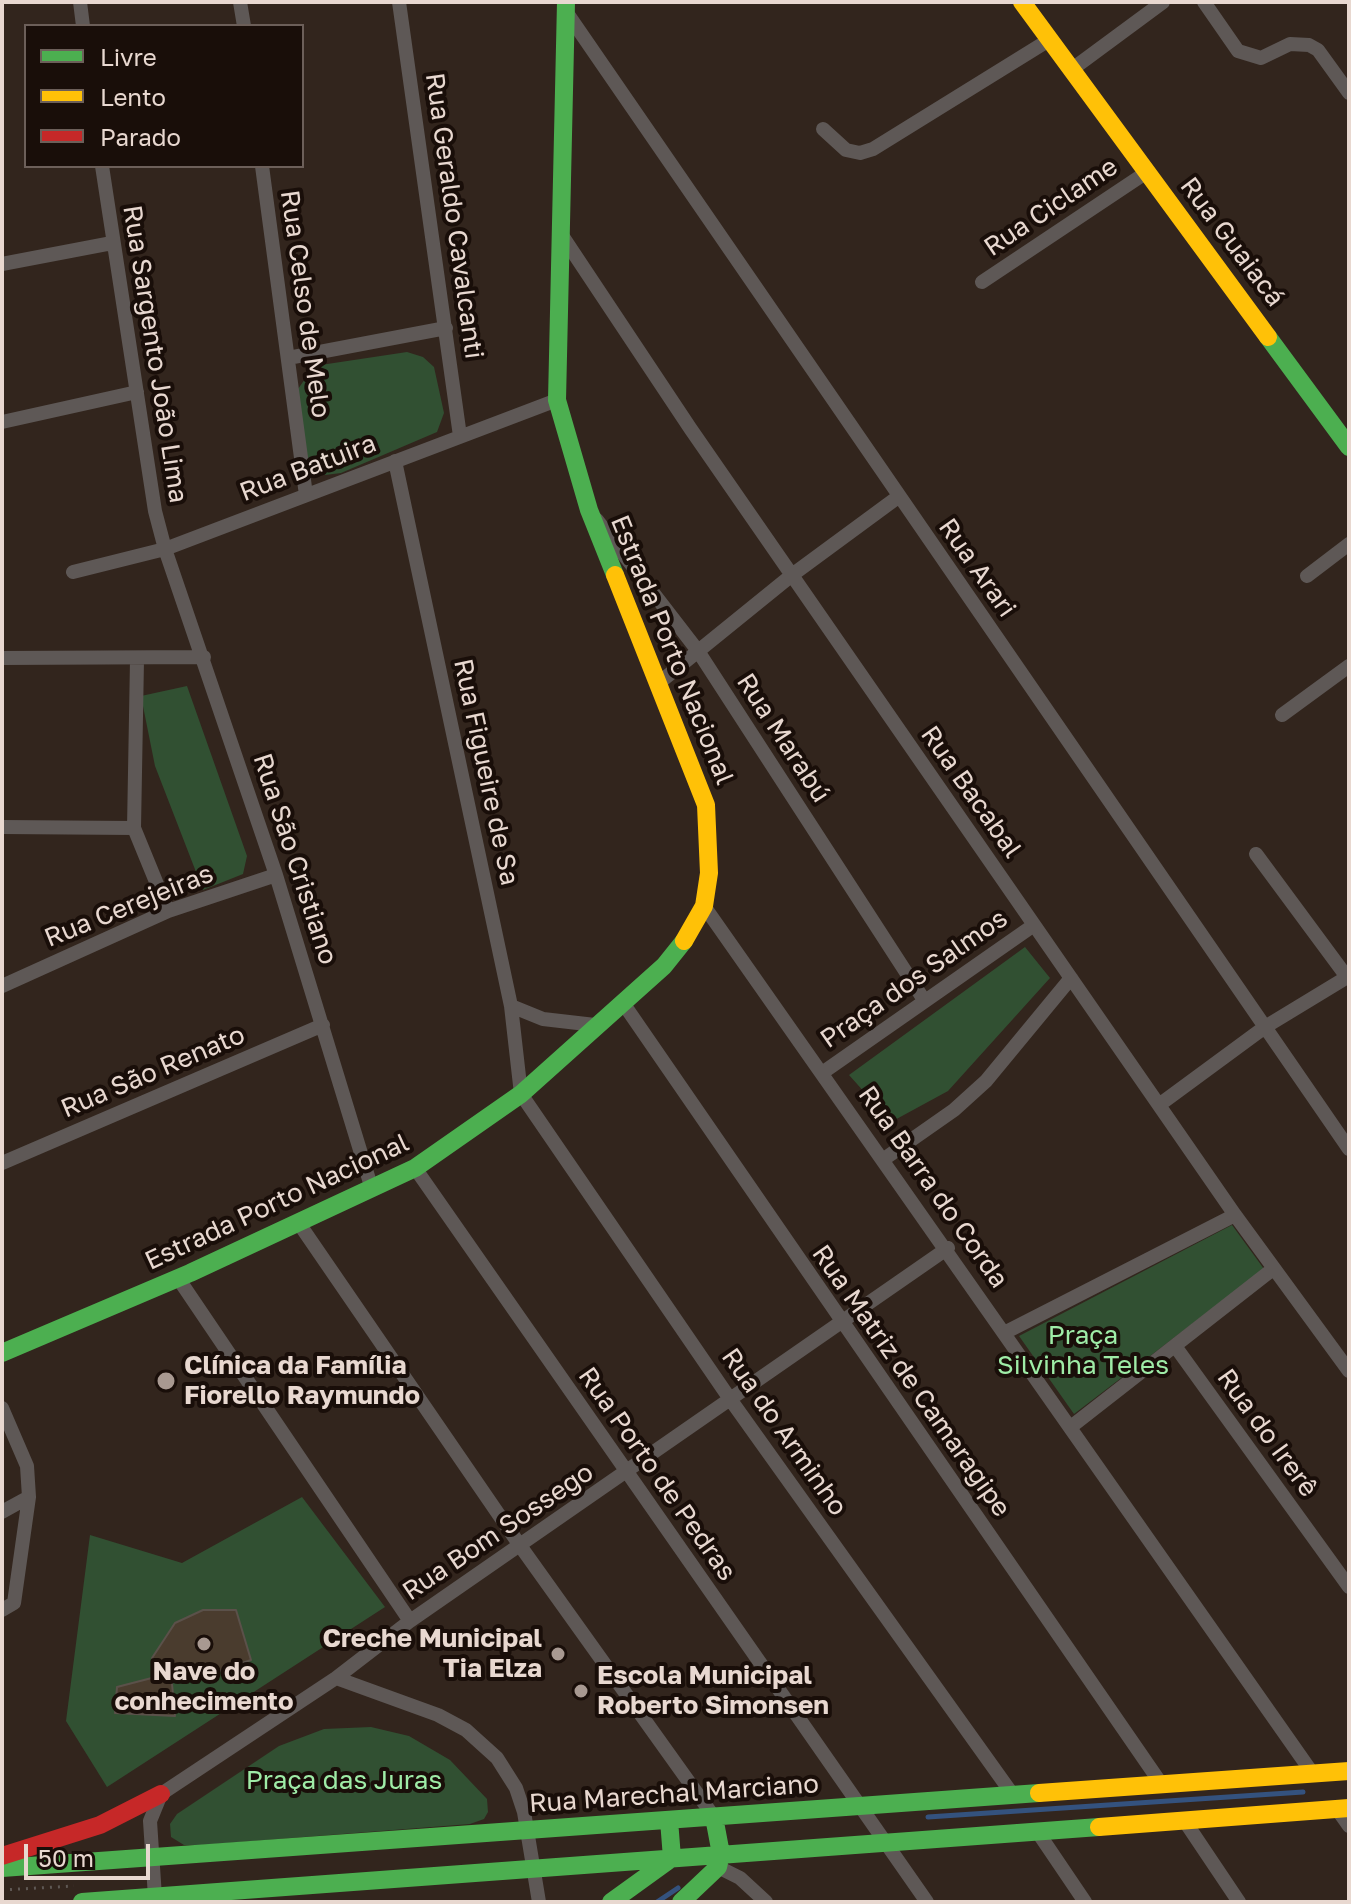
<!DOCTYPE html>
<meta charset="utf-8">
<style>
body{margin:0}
#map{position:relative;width:1351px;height:1904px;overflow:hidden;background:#32251d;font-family:"Golos Text",sans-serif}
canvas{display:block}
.frame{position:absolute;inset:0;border:4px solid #e8d8d0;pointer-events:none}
.legend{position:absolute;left:24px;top:24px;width:280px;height:144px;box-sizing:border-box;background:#190e09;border:2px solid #6c5f59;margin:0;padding:10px 14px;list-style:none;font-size:24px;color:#e8d8d0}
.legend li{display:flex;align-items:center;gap:16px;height:40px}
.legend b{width:40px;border:2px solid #6c5f59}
.scale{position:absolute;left:24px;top:1844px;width:126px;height:36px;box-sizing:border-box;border:4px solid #e8d8d0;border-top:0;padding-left:10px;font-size:24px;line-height:28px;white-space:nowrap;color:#e8d8d0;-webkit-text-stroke:6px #190e09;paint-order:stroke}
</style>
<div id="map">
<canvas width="1351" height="1904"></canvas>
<div class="frame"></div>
<ul class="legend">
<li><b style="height:10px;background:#4caf50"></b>Livre</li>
<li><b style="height:10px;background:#ffc107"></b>Lento</li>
<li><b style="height:10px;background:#c62828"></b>Parado</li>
</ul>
<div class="scale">50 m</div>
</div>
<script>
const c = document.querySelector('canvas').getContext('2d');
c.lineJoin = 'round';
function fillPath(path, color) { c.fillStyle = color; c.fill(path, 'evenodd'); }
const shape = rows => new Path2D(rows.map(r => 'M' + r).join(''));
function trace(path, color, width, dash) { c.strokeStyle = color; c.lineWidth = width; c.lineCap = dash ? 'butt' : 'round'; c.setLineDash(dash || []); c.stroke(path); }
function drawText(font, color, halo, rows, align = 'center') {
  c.font = font + ' "Golos Text",sans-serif'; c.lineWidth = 8; c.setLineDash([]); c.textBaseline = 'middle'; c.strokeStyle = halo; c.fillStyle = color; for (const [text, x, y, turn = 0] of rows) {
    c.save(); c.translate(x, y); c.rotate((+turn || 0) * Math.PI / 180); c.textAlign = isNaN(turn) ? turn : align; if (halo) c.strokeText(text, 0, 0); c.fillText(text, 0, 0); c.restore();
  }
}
fillPath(shape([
 [407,352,423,357,434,367,444,413,437,432,341,473,325,475,306,457,298,389,314,366],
 [187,686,247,856,243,874,203,890,155,766,141,696],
 [1025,947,1050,978,948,1091,891,1122,849,1075],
 [1232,1225,1264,1269,1074,1414,1019,1336],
 [302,1497,385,1607,107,1787,66,1721,90,1535,182,1563],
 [371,1727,409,1736,450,1760,487,1799,488,1812,484,1819,470,1824,202,1845,184,1845,171,1837,170,1824,177,1814,279,1746,324,1729]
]), '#315032');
trace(shape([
 [928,1817,1303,1792],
 [657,1902,678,1888]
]), '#34527e', 5);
const building = shape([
 [203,1610,236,1610,251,1660,196,1679,171,1673,152,1658,175,1623,203,1610],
 [171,1673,175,1716,115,1713,117,1687,171,1673]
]);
fillPath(building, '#4a3c2e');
trace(building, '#5b514a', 2);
trace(shape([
 [2,1890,74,1886]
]), '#5f5854', 3, [2, 6]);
trace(shape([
 [80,2,83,26],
 [240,2,244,26],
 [399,2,460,436],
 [1204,2,1238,51,1261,58,1290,44,1309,45,1318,50,1349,93],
 [567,13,1349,1149],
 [1071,70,1163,2],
 [823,129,846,150,860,153,873,149,1049,40],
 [102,166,155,511,165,549,276,875,371,1186],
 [262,166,306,495],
 [561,234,690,428,1235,1215,1349,1371],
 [2,264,112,243],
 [982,282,1147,172],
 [288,358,446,328],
 [2,422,137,392],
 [395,461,511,1006,521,1094,730,1399,1013,1795],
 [597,520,698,651,924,1000],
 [73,572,165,549,557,400],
 [1307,576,1349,544],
 [2,658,204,657],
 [137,660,134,828,168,911],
 [660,682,792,575,898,497],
 [1282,715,1349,666],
 [2,827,134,828],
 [1256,854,1347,977],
 [704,906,1313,1774],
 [2,986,168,911,276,875],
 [623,1003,1162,1785],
 [511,1006,543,1019,595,1025],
 [822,1073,1034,925],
 [1159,1105,1265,1027,1349,976],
 [884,1159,954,1110,986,1081,1071,978],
 [2,1163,323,1025],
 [415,1168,927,1902],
 [298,1222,521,1547,714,1817],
 [178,1278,410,1621],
 [1006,1332,1235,1215],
 [1175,1346,1349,1587],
 [2,1408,27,1466,29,1497],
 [1072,1426,1273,1269],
 [2,1512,29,1497,14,1603,2,1610],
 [336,1678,438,1715,466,1730,497,1758,516,1788,524,1812,539,1902],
 [1337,1809,1349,1826],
 [1184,1820,1239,1902],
 [1037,1831,1085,1902],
 [718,1867,740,1878,766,1902],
 [155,1897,150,1821,161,1794,336,1678,410,1621,948,1248]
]), '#5e5856', 14);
trace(shape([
 [566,2,557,400,589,510,615,575],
 [1268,337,1349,447],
 [2,1353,190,1273,415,1168,521,1094,664,966,684,941],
 [669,1820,672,1858],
 [2,1868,1039,1793],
 [82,1902,1099,1827],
 [611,1902,672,1858],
 [681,1902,718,1867,721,1854,714,1817]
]), '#4caf50', 18);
trace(shape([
 [1022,2,1268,337],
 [615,575,706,805,709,873,704,906,684,941],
 [1039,1793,1349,1771],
 [1099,1827,1349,1808]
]), '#ffc107', 18);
trace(shape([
 [2,1856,100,1825,161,1794]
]), '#c62828', 18);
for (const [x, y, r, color] of [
 [166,1381,10,"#a89991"],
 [204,1644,8,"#a89991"],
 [558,1654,8,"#a89991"],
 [581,1691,8,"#a89991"]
]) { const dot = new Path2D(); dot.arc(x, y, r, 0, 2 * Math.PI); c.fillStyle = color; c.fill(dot); trace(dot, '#190e09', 3); }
drawText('26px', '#e8d8d0', '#190e09', [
 ["Rua Ciclame",1051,207,-34],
 ["Rua Geraldo Cavalcanti",454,216,82],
 ["Rua Guaiacá",1232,242,53],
 ["Rua Celso de Melo",305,304,82],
 ["Rua Sargento João Lima",155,354,81],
 ["Rua Batuira",308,468,-21],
 ["Rua Arari",977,568,55],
 ["Estrada Porto Nacional",672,650,68],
 ["Rua Marabú",783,738,57],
 ["Rua Figueire de Sa",486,772,78],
 ["Rua Bacabal",971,792,55],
 ["Rua São Cristiano",295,859,72],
 ["Rua Cerejeiras",129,906,-22],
 ["Praça dos Salmos",914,979,-35],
 ["Rua São Renato",153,1072,-23],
 ["Rua Barra do Corda",933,1187,55],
 ["Estrada Porto Nacional",277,1202,-25],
 ["Rua Matriz de Camaragipe",911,1381,55],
 ["Rua do Arminho",784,1432,55],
 ["Rua do Irerê",1267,1433,54],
 ["Rua Porto de Pedras",657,1474,55],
 ["Rua Bom Sossego",498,1532,-34],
 ["Rua Marechal Marciano",674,1794,-4]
]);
drawText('26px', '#9feca7', '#190e09', [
 ["Praça",1083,1336],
 ["Silvinha Teles",1083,1366],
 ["Praça das Juras",344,1781]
]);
drawText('bold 26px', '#e8d8d0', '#190e09', [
 ["Clínica da Família",184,1366],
 ["Fiorello Raymundo",184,1396],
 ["Creche Municipal",542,1639,"right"],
 ["Tia Elza",542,1669,"right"],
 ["Nave do",204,1672,"center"],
 ["conhecimento",204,1702,"center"],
 ["Escola Municipal",597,1676],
 ["Roberto Simonsen",597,1706]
], 'left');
</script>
